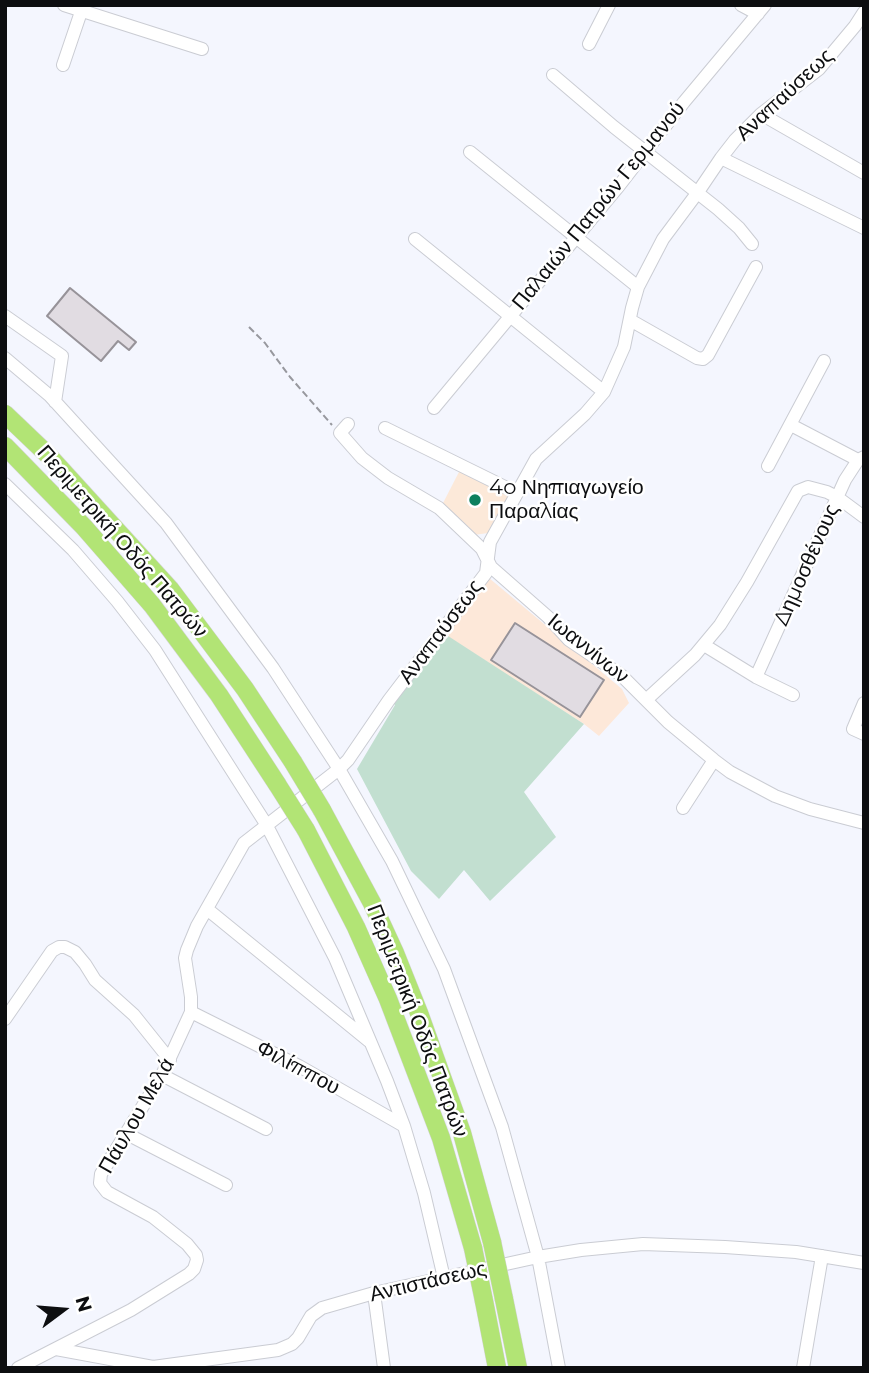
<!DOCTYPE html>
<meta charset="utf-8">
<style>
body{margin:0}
#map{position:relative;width:869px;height:1373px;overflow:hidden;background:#f4f6fe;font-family:Montserrat,sans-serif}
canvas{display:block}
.frame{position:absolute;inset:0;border:7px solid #0d0e10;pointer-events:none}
.north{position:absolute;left:28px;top:1275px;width:70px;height:70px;-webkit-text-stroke:5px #fff;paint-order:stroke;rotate:74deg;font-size:19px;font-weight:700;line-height:28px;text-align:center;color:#0d0e10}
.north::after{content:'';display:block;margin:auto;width:24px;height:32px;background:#0d0e10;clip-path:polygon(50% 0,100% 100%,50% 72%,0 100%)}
</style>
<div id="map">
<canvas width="869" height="1373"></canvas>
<div class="frame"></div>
<div class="north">N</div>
</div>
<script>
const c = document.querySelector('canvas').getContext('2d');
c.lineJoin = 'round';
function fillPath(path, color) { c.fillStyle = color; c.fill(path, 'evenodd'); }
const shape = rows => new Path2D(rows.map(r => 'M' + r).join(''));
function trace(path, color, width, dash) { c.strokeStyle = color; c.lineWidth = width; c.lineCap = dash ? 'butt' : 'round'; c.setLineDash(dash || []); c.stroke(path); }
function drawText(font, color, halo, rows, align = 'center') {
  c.font = font + ' Montserrat,sans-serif'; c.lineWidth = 5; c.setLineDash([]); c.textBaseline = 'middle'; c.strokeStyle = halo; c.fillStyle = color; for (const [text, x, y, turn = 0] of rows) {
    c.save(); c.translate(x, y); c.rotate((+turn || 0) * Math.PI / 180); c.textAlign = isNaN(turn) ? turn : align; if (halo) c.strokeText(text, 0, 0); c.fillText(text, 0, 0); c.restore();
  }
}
fillPath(shape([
 [489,578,622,689,629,703,599,736,584,724,444,634]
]), '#fde8d9');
fillPath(shape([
 [460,470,509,495,488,533,474,535,442,505]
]), '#fce9d9');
fillPath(shape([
 [445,634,584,724,524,792,556,837,490,901,464,870,439,899,411,871,357,769,395,705,393,703]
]), '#c2dfd0');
const building = shape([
 [70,288,136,342,129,350,118,341,101,361,47,316,70,288],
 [515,623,604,680,580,717,491,660,515,623]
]);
fillPath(building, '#e1dce2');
trace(building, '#979399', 2);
const minor = shape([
 [64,5,202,49],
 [741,5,758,14],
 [589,44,609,5],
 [63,65,83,6],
 [553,75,614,127,718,209,739,228,752,244],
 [761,114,864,173],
 [470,152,638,287],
 [721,158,864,228],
 [415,239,604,392],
 [5,316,62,356,55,402],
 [630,320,697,358,703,359,708,355,756,267],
 [5,358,50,396,166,523,273,668,339,769,392,861,444,969,502,1127,538,1257,559,1368],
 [434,408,618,187,684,102,765,5],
 [348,424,340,433,362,458,388,478,439,508,482,549,491,567,548,617,569,640,621,675,668,722,714,760,730,772,775,796,810,809,864,823],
 [791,425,858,460],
 [385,428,517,493],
 [768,466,824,361],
 [5,484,73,550,117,601,155,650,266,824,335,958,387,1081,404,1126,424,1193,444,1278],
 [704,645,756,677,793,695],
 [756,677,845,480,858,460,864,457],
 [646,700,695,655,720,625,747,582,798,491,808,487,827,492,837,497,864,517],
 [864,703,853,729,864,734],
 [683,808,714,760],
 [207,909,369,1041],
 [191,1012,299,1066,404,1126],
 [5,1019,52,951,59,947,65,947,75,952,85,964,95,980,134,1015,170,1060],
 [162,1075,266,1129],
 [127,1134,226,1185],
 [374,1293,384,1368],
 [56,1349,153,1367,278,1350,292,1344,298,1338,311,1316,322,1308,374,1293,538,1257,581,1250,643,1244,725,1247,796,1252,864,1263],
 [18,1368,131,1310,189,1274,194,1269,197,1260,196,1255,187,1244,153,1217,107,1192,100,1183,101,1174,162,1075,191,1012,191,997,185,958,187,950,197,926,244,843,339,769,348,760,389,700,486,573,490,542,536,459,585,414,604,392,624,347,632,308,638,287,663,239,698,192,721,158,735,140,761,114,819,69,855,26,864,12],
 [803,1368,822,1256]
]);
const highway = shape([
 [5,414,48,455,170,589,245,689,293,762],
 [5,446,84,527,152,605,219,695,277,784],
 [322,810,372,903,395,953,419,1013,462,1133,492,1242],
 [306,830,356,927,388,999,441,1138,473,1248],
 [504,1299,518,1368],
 [484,1301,497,1368]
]);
trace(minor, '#caccd3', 14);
trace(highway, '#d3d4d4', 19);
trace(shape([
 [249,327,265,343,290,377,332,425]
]), '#97989e', 2, [7, 3.5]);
trace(minor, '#fff', 12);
trace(highway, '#b2e475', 18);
const highwayBridge = shape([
 [293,762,322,810],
 [277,784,306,830],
 [492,1242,504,1299],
 [473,1248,484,1301]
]);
trace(highwayBridge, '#d3d4d4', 19, []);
trace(highwayBridge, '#b2e475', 18);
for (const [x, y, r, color] of [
 [475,500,7,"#0d805e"]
]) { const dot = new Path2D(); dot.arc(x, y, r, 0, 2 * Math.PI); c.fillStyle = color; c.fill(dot); trace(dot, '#fff', 2.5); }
drawText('21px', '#0d0e10', '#fff', [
 ["Αναπαύσεως",785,95,-43],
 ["Παλαιών Πατρών Γερμανού",599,206,-51],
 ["Περιμετρική Οδός Πατρών",122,542,49],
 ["Δημοσθένους",807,565,-66],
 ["Αναπαύσεως",441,632,-53],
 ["Ιωαννίνων",588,649,39],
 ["Περιμετρική Οδός Πατρών",417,1021,69],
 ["Φιλίππου",298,1068,28],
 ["Πάυλου Μελά",137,1116,-60],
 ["Αντιστάσεως",428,1282,-13]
]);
drawText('21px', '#0d0e10', '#fff', [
 ["4o Νηπιαγωγείο",489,488],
 ["Παραλίας",489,512]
], 'left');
</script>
